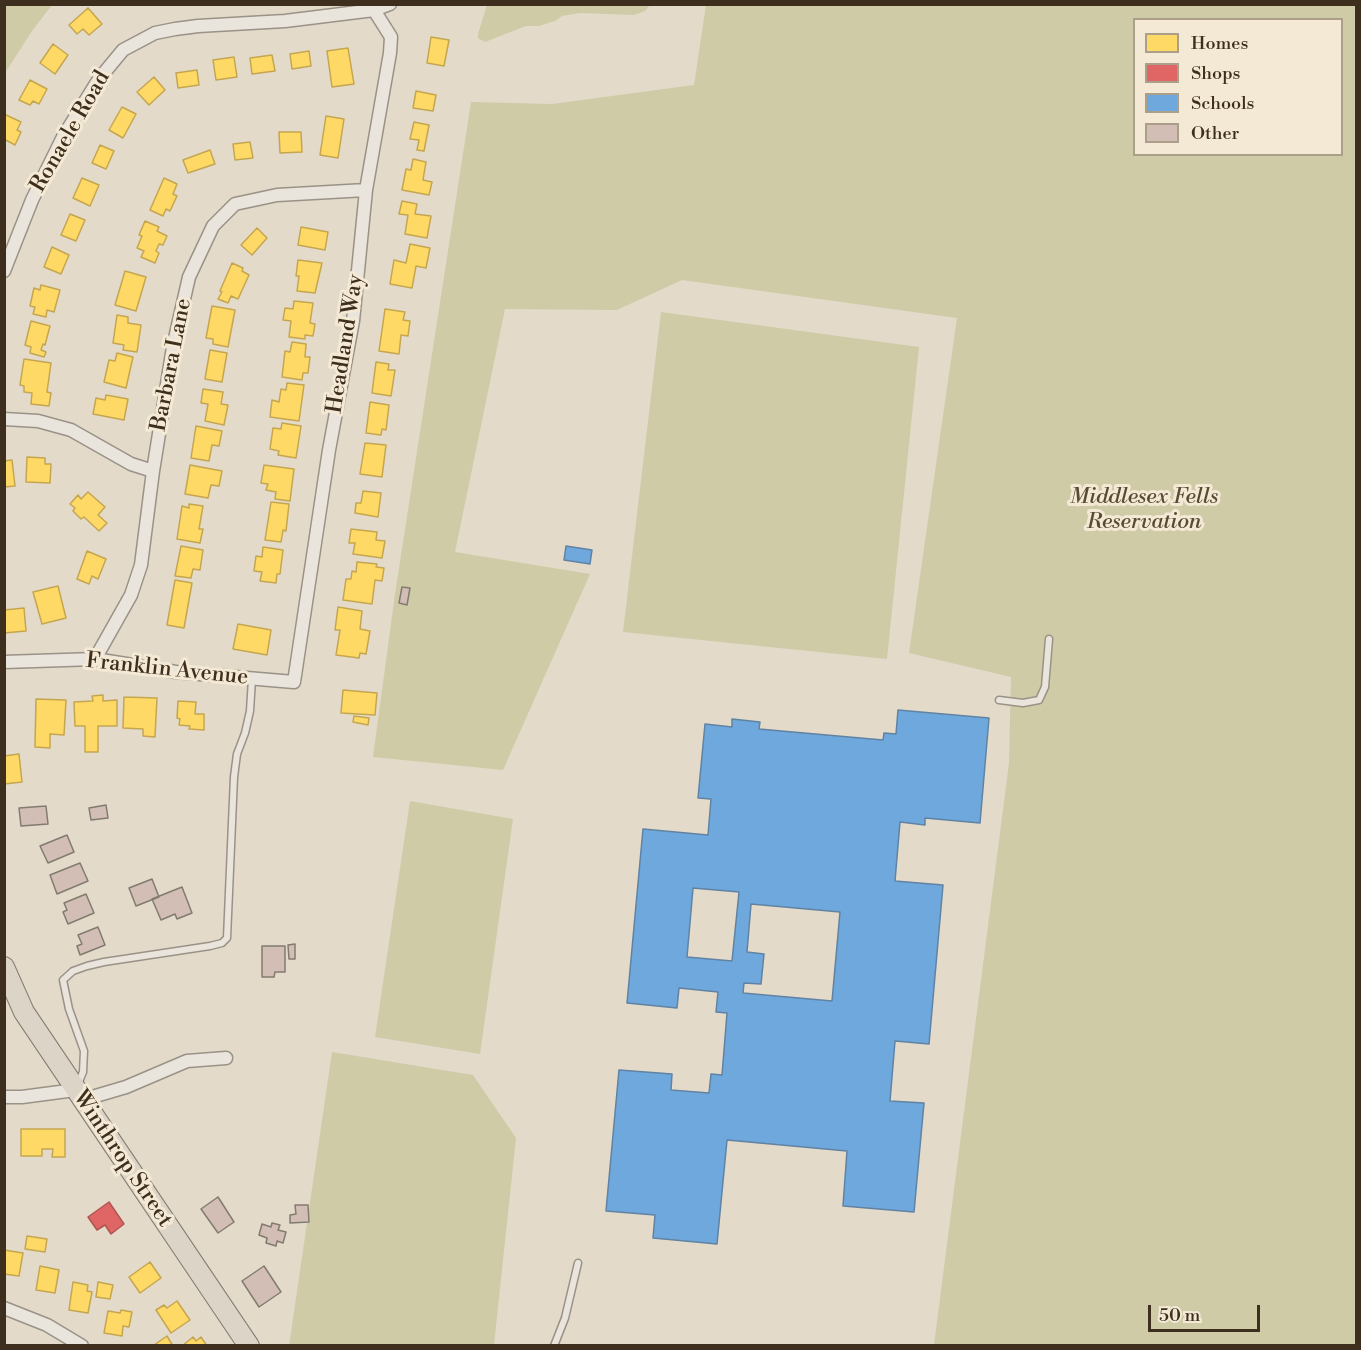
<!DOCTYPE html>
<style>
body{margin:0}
#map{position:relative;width:1361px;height:1350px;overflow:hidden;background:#e3dac9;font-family:"Libre Bodoni",serif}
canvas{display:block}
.frame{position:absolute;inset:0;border:6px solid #3e2e1d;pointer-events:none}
.legend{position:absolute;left:1133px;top:18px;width:210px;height:138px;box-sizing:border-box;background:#f4e9d5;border:2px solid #ab9e8b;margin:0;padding:8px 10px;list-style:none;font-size:18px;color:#3e2e1d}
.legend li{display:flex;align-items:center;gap:12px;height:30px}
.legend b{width:30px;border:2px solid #ab9e8b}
.scale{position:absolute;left:1148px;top:1305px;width:112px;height:27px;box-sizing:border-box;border:3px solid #3e2e1d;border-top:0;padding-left:8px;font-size:18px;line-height:21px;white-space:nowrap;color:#3e2e1d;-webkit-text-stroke:4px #f4e9d5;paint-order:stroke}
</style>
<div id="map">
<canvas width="1361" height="1350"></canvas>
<div class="frame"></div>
<ul class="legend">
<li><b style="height:16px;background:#ffd966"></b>Homes</li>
<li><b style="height:16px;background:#e06666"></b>Shops</li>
<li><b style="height:16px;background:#6fa8dc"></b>Schools</li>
<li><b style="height:16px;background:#d2beb5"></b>Other</li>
</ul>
<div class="scale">50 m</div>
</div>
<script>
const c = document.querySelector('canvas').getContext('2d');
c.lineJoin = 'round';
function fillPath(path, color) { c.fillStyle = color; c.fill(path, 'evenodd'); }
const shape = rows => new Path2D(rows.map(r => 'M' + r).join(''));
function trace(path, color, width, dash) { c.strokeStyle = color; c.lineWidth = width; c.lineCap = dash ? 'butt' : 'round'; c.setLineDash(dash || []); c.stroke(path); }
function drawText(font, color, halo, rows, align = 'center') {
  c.font = font + ' "Libre Bodoni",serif'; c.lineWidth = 6; c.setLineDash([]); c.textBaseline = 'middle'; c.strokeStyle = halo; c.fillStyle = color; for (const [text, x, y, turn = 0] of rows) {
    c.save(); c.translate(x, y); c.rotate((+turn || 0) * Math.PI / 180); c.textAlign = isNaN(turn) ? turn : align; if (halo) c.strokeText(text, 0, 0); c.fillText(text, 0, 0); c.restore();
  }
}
fillPath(shape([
 [5,4,52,5,32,31,5,73],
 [487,5,487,4,650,5,645,11,634,15,580,13,562,16,555,21,539,26,526,26,485,42,478,38,478,34],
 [706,5,1356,5,1356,1345,934,1345,1009,763,1011,677,909,653,957,318,682,280,617,310,505,309,455,552,590,574,503,770,373,757,395,594,471,102,552,104,694,85],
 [1134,20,1342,20,1342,154,1134,154],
 [661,312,919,347,887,659,623,632],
 [410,801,513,819,480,1054,375,1037],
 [332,1052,473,1075,516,1138,494,1345,289,1346]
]), '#cfcba7');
const homes = shape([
 [88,8,102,24,89,35,83,29,77,34,69,25,88,8],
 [431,37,449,40,444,66,427,63,431,37],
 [53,44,68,55,55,74,40,63,53,44],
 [348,48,354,84,332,87,327,51,348,48],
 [309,51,311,66,292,69,290,54,309,51],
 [272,55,275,71,252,74,250,58,272,55],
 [234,57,237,77,216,80,213,60,234,57],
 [197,70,199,85,178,88,176,73,197,70],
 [154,77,165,90,149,105,137,92,154,77],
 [30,80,47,89,39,104,33,101,30,105,19,100,30,80],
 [416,91,436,95,433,111,413,108,416,91],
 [122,107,136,114,123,138,109,130,122,107],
 [4,114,21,122,17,130,21,132,15,145,4,139,4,114],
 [326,116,344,119,338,158,320,155,326,116],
 [414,122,429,125,424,151,417,150,419,140,410,139,414,122],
 [279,132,301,132,302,152,280,153,279,132],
 [250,142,253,158,235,160,233,144,250,142],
 [100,145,114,151,106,169,92,163,100,145],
 [210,150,215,164,188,173,183,160,210,150],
 [413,159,426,162,423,180,432,182,429,195,402,190,406,169,411,170,413,159],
 [82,178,99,185,90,206,73,198,82,178],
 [164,178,177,184,173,194,177,196,170,211,166,209,163,216,150,210,164,178],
 [402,201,417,204,415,214,431,216,427,238,405,234,408,215,399,214,402,201],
 [70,214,85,220,76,241,61,235,70,214],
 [145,221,159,227,157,231,167,236,163,245,159,244,156,251,159,253,155,263,141,257,144,251,137,248,142,236,139,235,145,221],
 [301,227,328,232,325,250,298,245,301,227],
 [257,228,267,238,252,255,241,245,257,228],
 [410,244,430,248,426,268,416,266,412,288,390,284,394,260,406,263,410,244],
 [52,247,69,255,61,274,44,267,52,247],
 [298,260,322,263,315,293,297,291,299,276,296,276,298,260],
 [232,263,243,268,242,271,249,275,238,299,231,296,228,303,218,299,222,292,220,291,232,263],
 [125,271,146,277,136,311,115,305,125,271],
 [41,285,60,290,54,312,47,310,46,317,33,314,35,307,30,306,34,288,40,290,41,285],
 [294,301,313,303,310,323,315,324,313,336,305,335,305,339,289,337,291,321,283,320,285,308,293,309,294,301],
 [212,306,235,310,228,347,213,344,213,339,206,338,212,306],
 [385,309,405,312,403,320,410,321,408,336,401,335,399,354,379,351,385,309],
 [117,315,128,317,128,323,141,325,137,352,123,350,124,345,113,343,117,315],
 [31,321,50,326,45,345,43,344,41,350,46,352,44,357,30,353,31,347,25,345,31,321],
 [292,342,306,344,305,357,310,357,308,373,303,373,302,380,282,377,285,351,290,352,292,342],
 [210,350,227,353,222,382,205,379,210,350],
 [117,353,133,357,126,388,104,382,109,360,115,361,117,353],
 [24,359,51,363,47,392,51,393,49,406,31,404,32,393,24,392,24,386,20,385,24,359],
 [376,362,389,364,388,370,395,370,391,396,372,393,376,362],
 [287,383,304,385,299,421,270,417,272,400,279,402,281,389,286,390,287,383],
 [203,389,223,392,221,404,228,405,224,425,205,421,208,404,201,403,203,389],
 [106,395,128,399,124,420,93,414,96,398,105,400,106,395],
 [370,402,389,405,386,430,382,429,381,435,366,433,370,402],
 [282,423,301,426,296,458,278,455,279,451,270,449,273,428,281,429,282,423],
 [196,426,222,431,219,446,212,445,209,461,191,458,196,426],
 [365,443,386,445,382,477,360,474,365,443],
 [27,457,45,458,45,464,51,464,50,483,26,482,27,457],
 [12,460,15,486,4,487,4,461,12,460],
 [190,465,222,471,219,486,211,485,208,498,185,494,190,465],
 [264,465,294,469,290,501,275,499,276,492,266,490,268,484,261,483,264,465],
 [363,491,381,493,378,517,355,513,356,503,361,503,363,491],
 [88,492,105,507,98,515,107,523,99,531,84,517,81,519,73,511,75,508,70,504,78,495,81,499,88,492],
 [271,502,289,504,286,531,283,530,281,542,265,540,271,502],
 [189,504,203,506,199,529,203,529,200,543,177,539,182,506,189,508,189,504],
 [351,529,377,532,376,540,385,541,382,558,353,554,355,543,349,543,351,529],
 [181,546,203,550,200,570,193,569,191,578,175,576,181,546],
 [263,547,283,550,280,574,277,574,276,583,260,581,262,572,254,571,256,556,262,557,263,547],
 [87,551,106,559,98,579,92,576,89,584,77,579,87,551],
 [357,562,377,564,376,567,384,568,382,581,375,580,372,604,343,600,346,579,351,579,352,571,356,572,357,562],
 [175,580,192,583,184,628,167,625,175,580],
 [58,586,66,618,42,624,33,592,58,586],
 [338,607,362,611,360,629,370,631,366,654,360,653,359,658,336,655,340,630,335,630,338,607],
 [24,608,26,631,4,633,4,610,24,608],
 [238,624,271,630,267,655,233,649,238,624],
 [343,690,377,693,375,715,341,713,343,690],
 [103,695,103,701,117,700,117,726,98,726,98,752,85,752,85,726,75,726,74,702,93,701,92,696,103,695],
 [124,697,157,698,155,737,143,736,143,729,123,728,124,697],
 [36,699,66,700,64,735,50,734,50,748,35,747,36,699],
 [178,701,196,702,195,714,204,714,204,730,189,729,190,726,179,725,180,719,177,718,178,701],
 [354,716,369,718,368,725,353,722,354,716],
 [19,754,22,782,4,784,4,756,19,754],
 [21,1129,65,1129,65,1157,52,1157,53,1149,42,1149,42,1156,21,1156,21,1129],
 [27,1236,47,1239,45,1252,25,1249,27,1236],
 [4,1250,23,1253,19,1276,4,1274,4,1250],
 [150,1262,161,1278,140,1293,129,1277,150,1262],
 [40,1266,59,1270,55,1293,36,1290,40,1266],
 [73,1282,88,1285,87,1291,92,1292,88,1313,69,1310,73,1282],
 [98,1282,113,1285,110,1299,96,1297,98,1282],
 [177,1301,190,1320,171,1333,156,1310,164,1305,167,1308,177,1301],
 [121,1310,132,1312,129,1327,123,1326,122,1336,104,1333,108,1311,120,1313,121,1310],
 [167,1336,173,1346,154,1346,154,1345,167,1336],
 [193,1337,196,1341,201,1337,207,1346,182,1346,193,1337]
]);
fillPath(homes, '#ffd966');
trace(homes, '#c5a650', 1.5);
const shops = shape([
 [109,1202,124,1224,111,1234,105,1225,97,1230,88,1217,109,1202]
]);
fillPath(shops, '#e06666');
trace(shops, '#af5550', 1.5);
const schools = shape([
 [566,546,592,550,590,564,564,560,566,546],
 [898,710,989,718,980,823,925,818,925,825,900,822,895,881,943,885,929,1044,895,1041,890,1101,924,1103,914,1212,843,1206,847,1151,727,1140,717,1244,653,1238,655,1215,606,1211,619,1070,672,1074,671,1090,709,1093,711,1074,722,1075,727,1013,716,1012,718,992,679,988,677,1008,627,1003,643,829,708,835,711,799,698,798,705,724,732,727,732,719,760,722,759,729,883,740,884,733,896,734,898,710],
 [693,888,739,892,732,961,687,957,693,888],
 [751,904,840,912,832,1001,743,993,744,983,761,984,764,954,747,952,751,904]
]);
fillPath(schools, '#6fa8dc');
trace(schools, '#6083a3', 1.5);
const building = shape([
 [402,587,410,588,407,605,399,603,402,587],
 [106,805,108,818,91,820,89,808,106,805],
 [46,806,48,824,21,826,19,808,46,806],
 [67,835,74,852,48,863,40,846,67,835],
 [80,863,88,881,57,894,50,875,80,863],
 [152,879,159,897,136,906,129,888,152,879],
 [182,887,192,913,177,919,175,914,161,920,152,899,182,887],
 [86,894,94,913,68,924,63,912,67,910,64,903,86,894],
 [98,927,105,945,80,955,77,946,82,944,78,935,98,927],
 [295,944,295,959,289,959,288,945,295,944],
 [262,946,285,946,285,972,275,972,274,977,262,977,262,946],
 [218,1197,234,1222,218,1233,201,1209,218,1197],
 [295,1205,308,1205,309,1222,290,1223,290,1215,296,1214,295,1205],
 [272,1223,280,1225,278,1230,286,1232,283,1243,277,1241,276,1246,266,1243,267,1238,259,1235,262,1224,271,1227,272,1223],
 [264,1266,281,1292,259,1307,242,1281,264,1266]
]);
fillPath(building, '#d2beb5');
trace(building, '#827b70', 1.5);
const service = shape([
 [999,700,1023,703,1039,700,1045,687,1049,639],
 [78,1084,83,1072,84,1051,69,1009,63,980,73,971,87,966,104,962,210,946,222,943,227,938,234,777,237,754,245,733,250,711,252,679],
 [554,1346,565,1318,578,1263]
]);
const minor = shape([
 [4,271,32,200,63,137,99,79,123,50,155,33,175,29,198,26,285,21,374,10,390,4],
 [4,419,38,421,71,430,131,464,153,471],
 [95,659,131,595,141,565,153,471,173,347,189,277,213,226,235,204,277,195,366,190],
 [4,662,95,659,176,672,294,682,329,450,353,321,366,190,390,53,391,37,374,10],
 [4,1097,22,1097,75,1090],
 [82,1100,126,1087,187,1061,226,1058],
 [4,1308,47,1325,82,1346]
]);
const primary = shape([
 [4,967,24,1012,249,1346]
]);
trace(service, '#9a9287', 9);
trace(minor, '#9a9287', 15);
trace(primary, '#827b70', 22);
trace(service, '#e9e4dc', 6);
trace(minor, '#e9e4dc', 12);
trace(primary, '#dcd4c7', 20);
drawText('22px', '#3e2e1d', '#f4e9d5', [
 ["Ronaele Road",71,132,-60],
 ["Headland Way",346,344,-81],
 ["Barbara Lane",172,365,-79],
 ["Franklin Avenue",167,670,6],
 ["Winthrop Street",122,1159,56]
]);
drawText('italic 22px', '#584b33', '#f4e9d5', [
 ["Middlesex Fells",1144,498],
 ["Reservation",1144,523]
]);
</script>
